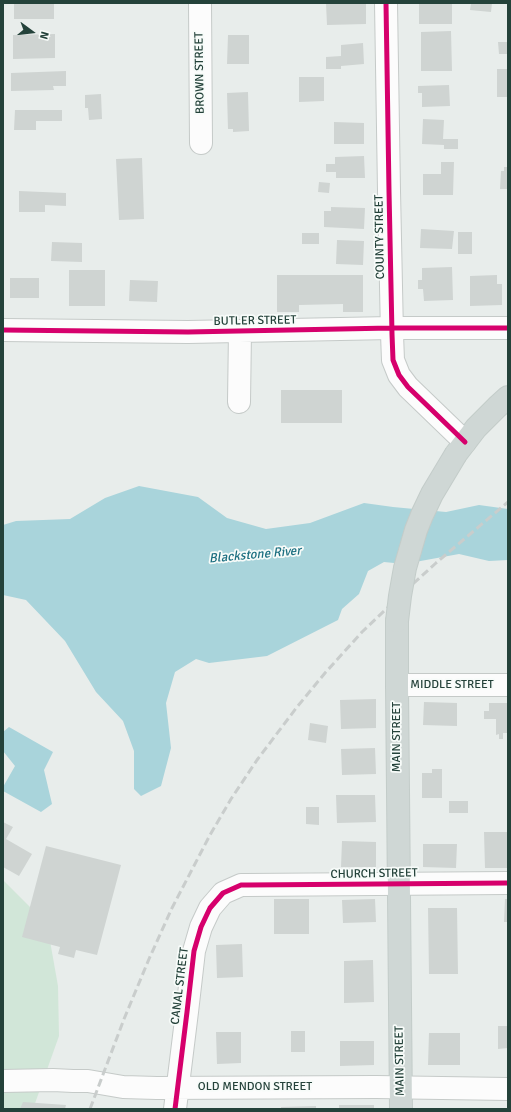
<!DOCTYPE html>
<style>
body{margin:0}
#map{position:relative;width:511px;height:1112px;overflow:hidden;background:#e8edeb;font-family:Signika,sans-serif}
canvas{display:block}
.frame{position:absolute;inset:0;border:4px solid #24423a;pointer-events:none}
.north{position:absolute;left:12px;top:12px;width:40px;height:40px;-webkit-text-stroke:3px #f7fbf9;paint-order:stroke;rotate:105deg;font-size:11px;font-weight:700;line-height:16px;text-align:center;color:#24423a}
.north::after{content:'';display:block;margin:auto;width:14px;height:18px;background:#24423a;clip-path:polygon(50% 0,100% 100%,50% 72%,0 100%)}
</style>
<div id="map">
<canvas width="511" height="1112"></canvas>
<div class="frame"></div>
<div class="north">N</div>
</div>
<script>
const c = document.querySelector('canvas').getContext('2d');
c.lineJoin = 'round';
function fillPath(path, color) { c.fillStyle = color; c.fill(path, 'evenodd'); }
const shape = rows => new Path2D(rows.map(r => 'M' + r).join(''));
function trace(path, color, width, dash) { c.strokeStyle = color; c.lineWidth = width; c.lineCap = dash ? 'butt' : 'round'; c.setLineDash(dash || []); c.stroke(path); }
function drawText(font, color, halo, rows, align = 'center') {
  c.font = font + ' Signika,sans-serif'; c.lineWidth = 3.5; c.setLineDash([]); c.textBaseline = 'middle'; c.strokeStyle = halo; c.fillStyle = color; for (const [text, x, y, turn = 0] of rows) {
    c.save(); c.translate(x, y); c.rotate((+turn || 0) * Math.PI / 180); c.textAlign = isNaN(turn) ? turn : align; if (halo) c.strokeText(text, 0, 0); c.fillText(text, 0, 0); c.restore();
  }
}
fillPath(shape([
 [3,880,47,924,58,986,59,1036,33,1109,3,1109]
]), '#d1e6d8');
fillPath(shape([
 [139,486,198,497,227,518,266,529,310,523,364,503,393,507,446,512,479,505,508,509,508,560,489,561,459,554,404,564,384,562,368,571,359,594,342,609,338,620,267,656,209,663,196,659,175,672,166,703,171,748,161,786,141,796,134,789,134,751,123,721,96,692,65,641,26,600,3,595,3,525,16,521,70,519,105,498],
 [9,727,53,752,44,770,52,804,41,812,3,791,3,787,15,766,3,751,3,732]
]), '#a9d4db');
fillPath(shape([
 [14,3,54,3,54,19,14,19],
 [326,3,366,3,366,24,327,25],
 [419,3,452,3,452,24,419,24],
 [471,3,492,3,491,12,470,10],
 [451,31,452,71,421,71,421,32],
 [55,34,55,58,13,59,13,35],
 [228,35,249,35,249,64,227,64],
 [498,42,507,42,507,54,499,54],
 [363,43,364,64,341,66,341,69,326,69,326,57,341,56,341,45],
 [497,69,508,69,508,97,497,97],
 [66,71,66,86,53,86,54,90,11,91,11,73],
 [299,77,324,77,324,101,299,102],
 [449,85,450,106,422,107,422,93,418,93,418,86],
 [248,92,249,131,233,132,233,129,228,129,227,93],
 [101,94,102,119,89,120,88,108,85,108,85,95],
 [15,110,62,110,62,121,36,121,36,130,14,130],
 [423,119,444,120,443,139,458,139,458,149,444,149,444,145,422,144],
 [334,122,364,123,364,144,334,144],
 [364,156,365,178,336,178,336,172,326,172,326,164,335,164,335,157],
 [142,158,144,219,119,220,116,159],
 [441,162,454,162,453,195,423,195,423,174,441,174],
 [504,167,508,167,508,189,500,189,501,171,504,171],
 [319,182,330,183,329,193,318,192],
 [19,191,66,193,66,206,45,205,45,212,19,212],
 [331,207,365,208,364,229,324,227,324,211,331,211],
 [421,229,454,231,452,249,420,248],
 [458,232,472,232,472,254,458,254],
 [302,233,319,233,319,244,302,244],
 [337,240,364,241,363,265,336,264],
 [52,242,82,243,82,262,51,261],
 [452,267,453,300,424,301,423,289,418,289,418,280,422,280,422,268],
 [69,270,105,270,105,306,69,306],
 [277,275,363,275,363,312,343,312,343,304,299,305,299,312,277,312],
 [497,275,497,284,502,284,502,305,470,306,470,276],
 [10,278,39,278,39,298,10,298],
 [130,280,158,281,157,302,129,301],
 [281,390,342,390,342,423,281,423],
 [376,699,376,728,341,729,340,700],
 [424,702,457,703,457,726,423,725],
 [489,703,507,703,507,711,508,711,508,733,503,733,503,739,499,739,499,734,496,735,496,719,484,719,484,711,489,711],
 [310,723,328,726,326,743,308,740],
 [375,748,376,774,342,775,341,749],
 [432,769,442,769,442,798,422,798,422,773,432,773],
 [336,795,375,795,376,822,337,823],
 [449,801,468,801,468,813,449,813],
 [306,807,319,807,319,825,306,824],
 [3,822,13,827,6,839,32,854,19,876,3,867],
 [484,832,508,832,508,868,485,868],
 [342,841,376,842,376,867,341,867],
 [423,844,457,844,456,868,423,867],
 [46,846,121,865,97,955,76,950,74,958,58,954,60,947,22,937],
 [274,899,309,899,309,934,274,934],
 [375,899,376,922,343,923,342,900],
 [505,899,508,899,508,922,504,922],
 [428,908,457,908,458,974,429,974],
 [242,944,243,977,217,978,216,945],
 [373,960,374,1002,344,1003,344,961],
 [498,1026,508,1026,508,1048,498,1049],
 [291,1031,305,1031,305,1052,291,1052],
 [216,1032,241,1032,241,1063,217,1064],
 [429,1033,460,1033,460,1065,428,1065],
 [340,1041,374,1041,374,1065,340,1066],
 [23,1102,66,1105,65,1109,20,1109],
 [339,1105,374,1105,374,1109,339,1109],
 [316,1106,316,1109,281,1109,281,1107]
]), '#cfd4d2');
const minor = shape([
 [200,3,201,143],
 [386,3,389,191,392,334,393,360,399,375,408,387,465,442],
 [3,330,188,332,391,328,508,328],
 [239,402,240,331],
 [397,685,508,685],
 [3,1081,53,1080,73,1081,88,1081,123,1087,157,1088,376,1087,508,1089],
 [175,1109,187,1012,194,951,201,927,210,908,223,893,241,885,247,885,508,883]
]);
const major = shape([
 [456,454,476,428,497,407,508,397],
 [397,621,397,685,401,1109]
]);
trace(minor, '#c5cac8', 24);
trace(major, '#c3ccc9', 24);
trace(minor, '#fcfcfc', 22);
trace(major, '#cfd7d5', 22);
trace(shape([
 [90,1109,124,1019,149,959,172,908,210,835,231,799,257,760,297,707,325,673,362,632,404,592,436,563,508,502]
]), '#c9cdcc', 3, [8, 4]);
const majorBridge = shape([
 [397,621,400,596,405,568,416,530,422,515,432,494,456,454]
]);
trace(majorBridge, '#c3ccc9', 24, []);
trace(majorBridge, '#cfd7d5', 22);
trace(shape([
 [386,3,389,191,392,334,393,360,399,375,408,387,465,442],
 [3,330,188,332,391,328,508,328],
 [175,1109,187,1012,194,951,201,927,210,908,223,893,241,885,247,885,508,883]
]), '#d6006c', 5);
drawText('12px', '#24423a', '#f7fbf9', [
 ["BROWN STREET",200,73,-91],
 ["COUNTY STREET",380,237,-91],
 ["BUTLER STREET",255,321,-1],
 ["MIDDLE STREET",452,685],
 ["MAIN STREET",397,737,-90],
 ["CHURCH STREET",374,874,-1],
 ["CANAL STREET",180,986,-83],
 ["MAIN STREET",400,1061,-91],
 ["OLD MENDON STREET",255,1087]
]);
drawText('italic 13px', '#1c6f80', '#f7fbf9', [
 ["Blackstone River",255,555,-5]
]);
</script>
